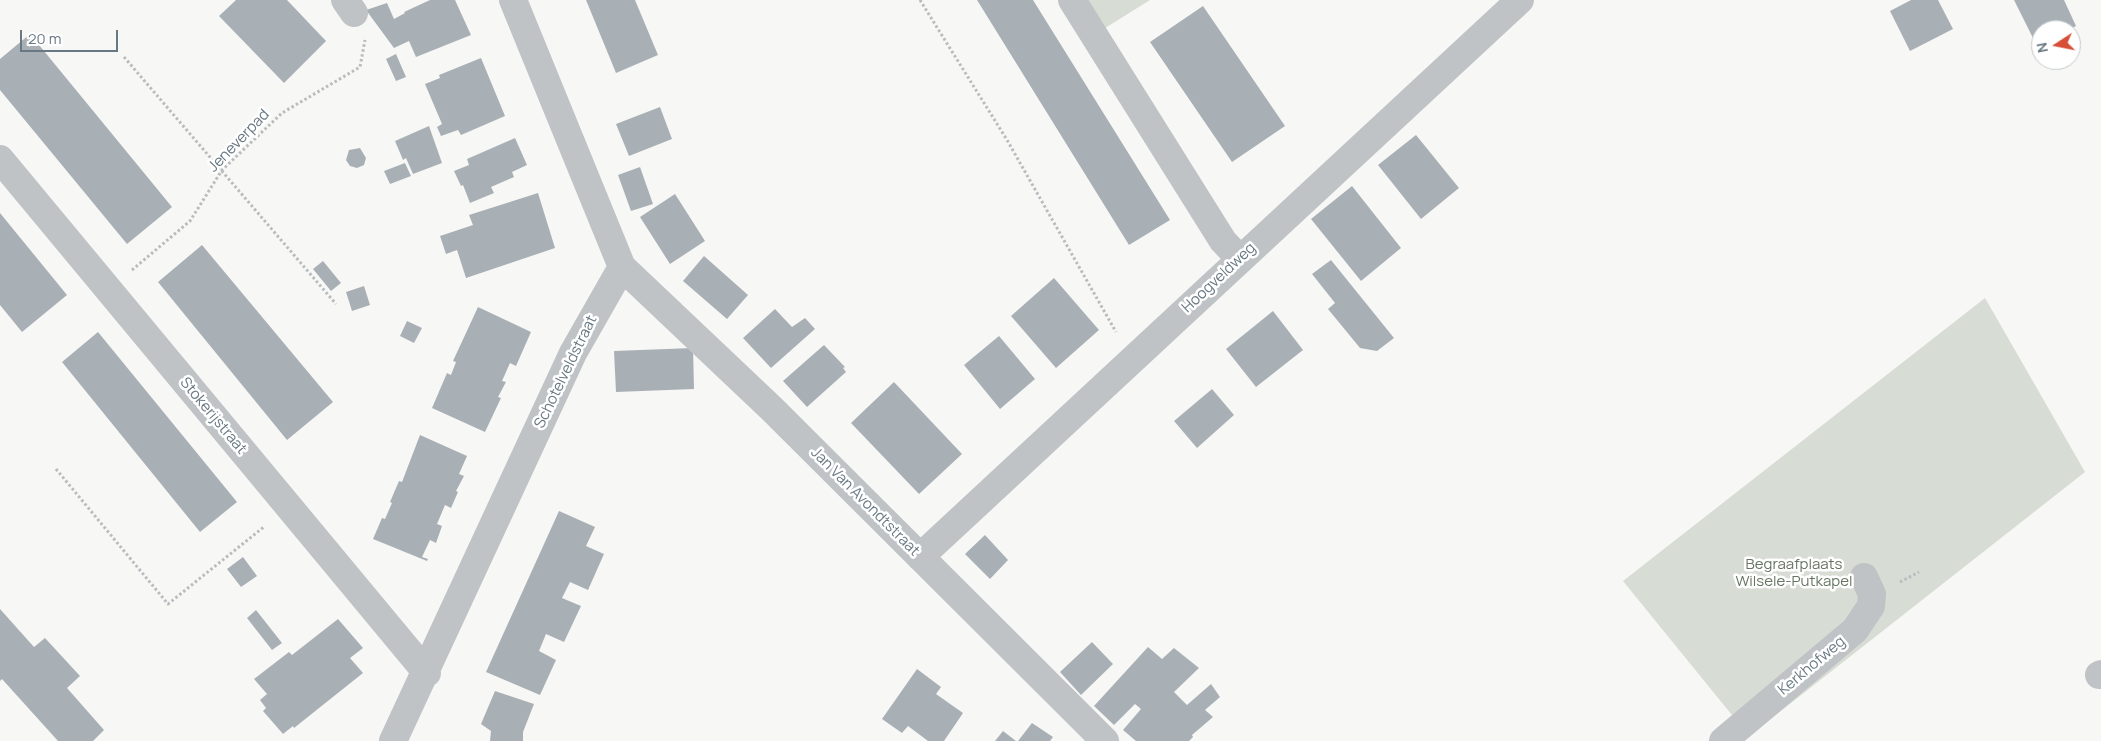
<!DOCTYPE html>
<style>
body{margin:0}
#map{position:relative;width:2101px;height:741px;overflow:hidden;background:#f7f7f5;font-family:Manrope,sans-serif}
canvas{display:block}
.north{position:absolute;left:2031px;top:20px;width:50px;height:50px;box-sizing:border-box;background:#fff;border:1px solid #c3c9cd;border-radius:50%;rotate:259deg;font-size:14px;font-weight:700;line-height:20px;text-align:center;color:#697983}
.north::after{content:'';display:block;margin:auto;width:18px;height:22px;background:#d64f36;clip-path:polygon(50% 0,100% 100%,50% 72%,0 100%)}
.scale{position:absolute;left:20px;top:30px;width:98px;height:22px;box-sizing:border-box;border:2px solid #697983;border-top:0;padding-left:6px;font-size:15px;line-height:18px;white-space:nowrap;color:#697983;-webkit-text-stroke:4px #fff;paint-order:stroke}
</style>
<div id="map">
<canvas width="2101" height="741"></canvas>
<div class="north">N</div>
<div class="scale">20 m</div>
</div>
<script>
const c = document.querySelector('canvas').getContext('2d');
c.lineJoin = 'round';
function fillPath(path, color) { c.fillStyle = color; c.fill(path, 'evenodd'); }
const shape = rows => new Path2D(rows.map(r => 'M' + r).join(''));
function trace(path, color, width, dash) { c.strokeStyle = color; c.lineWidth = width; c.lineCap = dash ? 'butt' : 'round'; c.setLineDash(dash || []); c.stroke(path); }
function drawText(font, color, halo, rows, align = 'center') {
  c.font = font + ' Manrope,sans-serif'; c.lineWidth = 5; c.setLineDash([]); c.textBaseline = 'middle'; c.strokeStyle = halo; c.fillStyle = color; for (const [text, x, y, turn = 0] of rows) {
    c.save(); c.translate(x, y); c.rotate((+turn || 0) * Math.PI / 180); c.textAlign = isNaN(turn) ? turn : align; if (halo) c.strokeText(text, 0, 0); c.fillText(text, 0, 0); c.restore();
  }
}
fillPath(shape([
 [1083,0,1150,0,1102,30],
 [1985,298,2085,472,1749,736,1623,581]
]), '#d7dcd4');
fillPath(shape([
 [236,0,287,0,326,41,284,83,219,16],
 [430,0,455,0,471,35,416,57,409,41,394,48,366,10,387,3,394,19,405,13,404,12],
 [586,0,635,0,658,55,616,73],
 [977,0,1033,0,1170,220,1129,245],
 [1911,0,1938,0,1953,29,1910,51,1890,11],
 [2014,0,2064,0,2076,26,2069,30,2041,30,2041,44,2037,46],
 [1203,6,1285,126,1232,162,1150,42],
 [30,34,172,207,127,244,0,90,0,59],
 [396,54,406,77,396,81,386,59],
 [481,58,505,116,461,135,458,130,441,136,437,127,442,124,425,84,440,78,439,75],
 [660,107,672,139,629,156,616,124],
 [429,126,442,163,413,174,406,158,403,160,395,141],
 [1416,135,1459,188,1421,219,1378,165],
 [515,138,527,165,512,172,514,177,491,187,494,193,470,203,463,185,461,186,454,171,469,165,467,159],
 [360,148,366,158,364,165,357,168,350,166,346,160,349,150],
 [405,163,411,176,390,184,384,171],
 [640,167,653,204,631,211,618,175],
 [1352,186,1401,248,1361,281,1311,219],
 [538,193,555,248,466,278,457,250,446,254,440,236,473,225,469,215],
 [675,194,705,241,670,264,640,217],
 [0,213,67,295,22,332,0,305],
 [202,245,333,402,287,440,158,282],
 [704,256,748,295,727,319,683,281],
 [1331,260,1394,338,1377,351,1360,348,1328,309,1335,303,1312,274],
 [323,261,341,283,331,291,313,269],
 [1054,278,1099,330,1056,368,1011,316],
 [364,286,370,305,352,311,346,292],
 [478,307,531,332,516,366,510,363,502,381,506,382,498,397,501,398,485,432,432,408,447,373,451,375,456,362,453,361],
 [775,309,792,327,805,318,815,329,771,368,743,338],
 [1273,311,1303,350,1256,387,1226,349],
 [407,321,422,328,414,343,400,336],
 [98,332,237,502,200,532,62,362],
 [999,336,1035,379,1000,409,964,365],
 [824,345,845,367,843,368,846,372,807,407,783,381],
 [693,348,694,389,616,392,614,351],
 [894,382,962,454,919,494,851,423],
 [1212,389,1234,415,1197,448,1174,421],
 [420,435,467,456,459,474,464,476,456,491,458,492,451,508,445,505,437,524,442,526,436,543,430,540,422,557,428,559,427,561,373,539,382,518,385,519,392,503,390,502,399,481,402,482],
 [559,511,595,527,586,546,604,554,588,590,570,582,562,598,581,606,564,642,546,634,539,651,556,660,540,695,486,672],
 [985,535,1008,560,990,579,965,554],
 [243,557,257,576,241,587,227,569],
 [0,609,34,647,45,638,80,676,67,688,104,730,93,741,58,741,2,679,0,681],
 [256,610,282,643,272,650,247,618],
 [338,619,363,648,350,658,363,673,294,728,293,726,283,734,263,711,266,708,260,700,267,694,254,679,289,652,292,655],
 [1092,642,1113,664,1081,695,1060,672],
 [1148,647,1162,659,1174,648,1199,668,1174,692,1187,705,1211,684,1220,697,1205,710,1213,717,1192,735,1193,737,1189,741,1136,741,1123,730,1141,709,1135,704,1114,725,1094,706],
 [917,669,941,687,936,694,963,713,944,741,928,741,908,726,902,733,882,719],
 [495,691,534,704,523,732,523,741,490,741,491,731,481,724],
 [1032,723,1053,737,1050,741,1018,741],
 [1003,731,1016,741,995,741]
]), '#a9b0b5');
trace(shape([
 [920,0,1007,140,1116,332],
 [124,57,336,304],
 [132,270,190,221,222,170,282,113,360,67,365,40],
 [56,469,168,604,265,526],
 [1900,582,1919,572]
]), '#b9bcbe', 3, [2.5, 2.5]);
trace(shape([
 [345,0,354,13],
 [513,0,622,267,772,409,1105,741],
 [1072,0,1223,241,1240,259],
 [0,159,427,673],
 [920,557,1520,0],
 [2099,675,2101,674],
 [393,741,573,353,622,267],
 [1723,741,1855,630,1871,606,1872,594,1864,577]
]), '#bfc3c6', 28);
drawText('15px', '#697983', '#fff', [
 ["Jeneverpad",239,141,-46],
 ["Hoogveldweg",1219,278,-43],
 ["Schotelveldstraat",566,372,-64],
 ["Stokerijstraat",213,416,50],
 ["Jan Van Avondtstraat",865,502,45],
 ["Kerkhofweg",1812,666,-40]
]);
drawText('15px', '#677663', '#fff', [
 ["Begraafplaats",1794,565],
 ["Wilsele-Putkapel",1794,582]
]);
</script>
